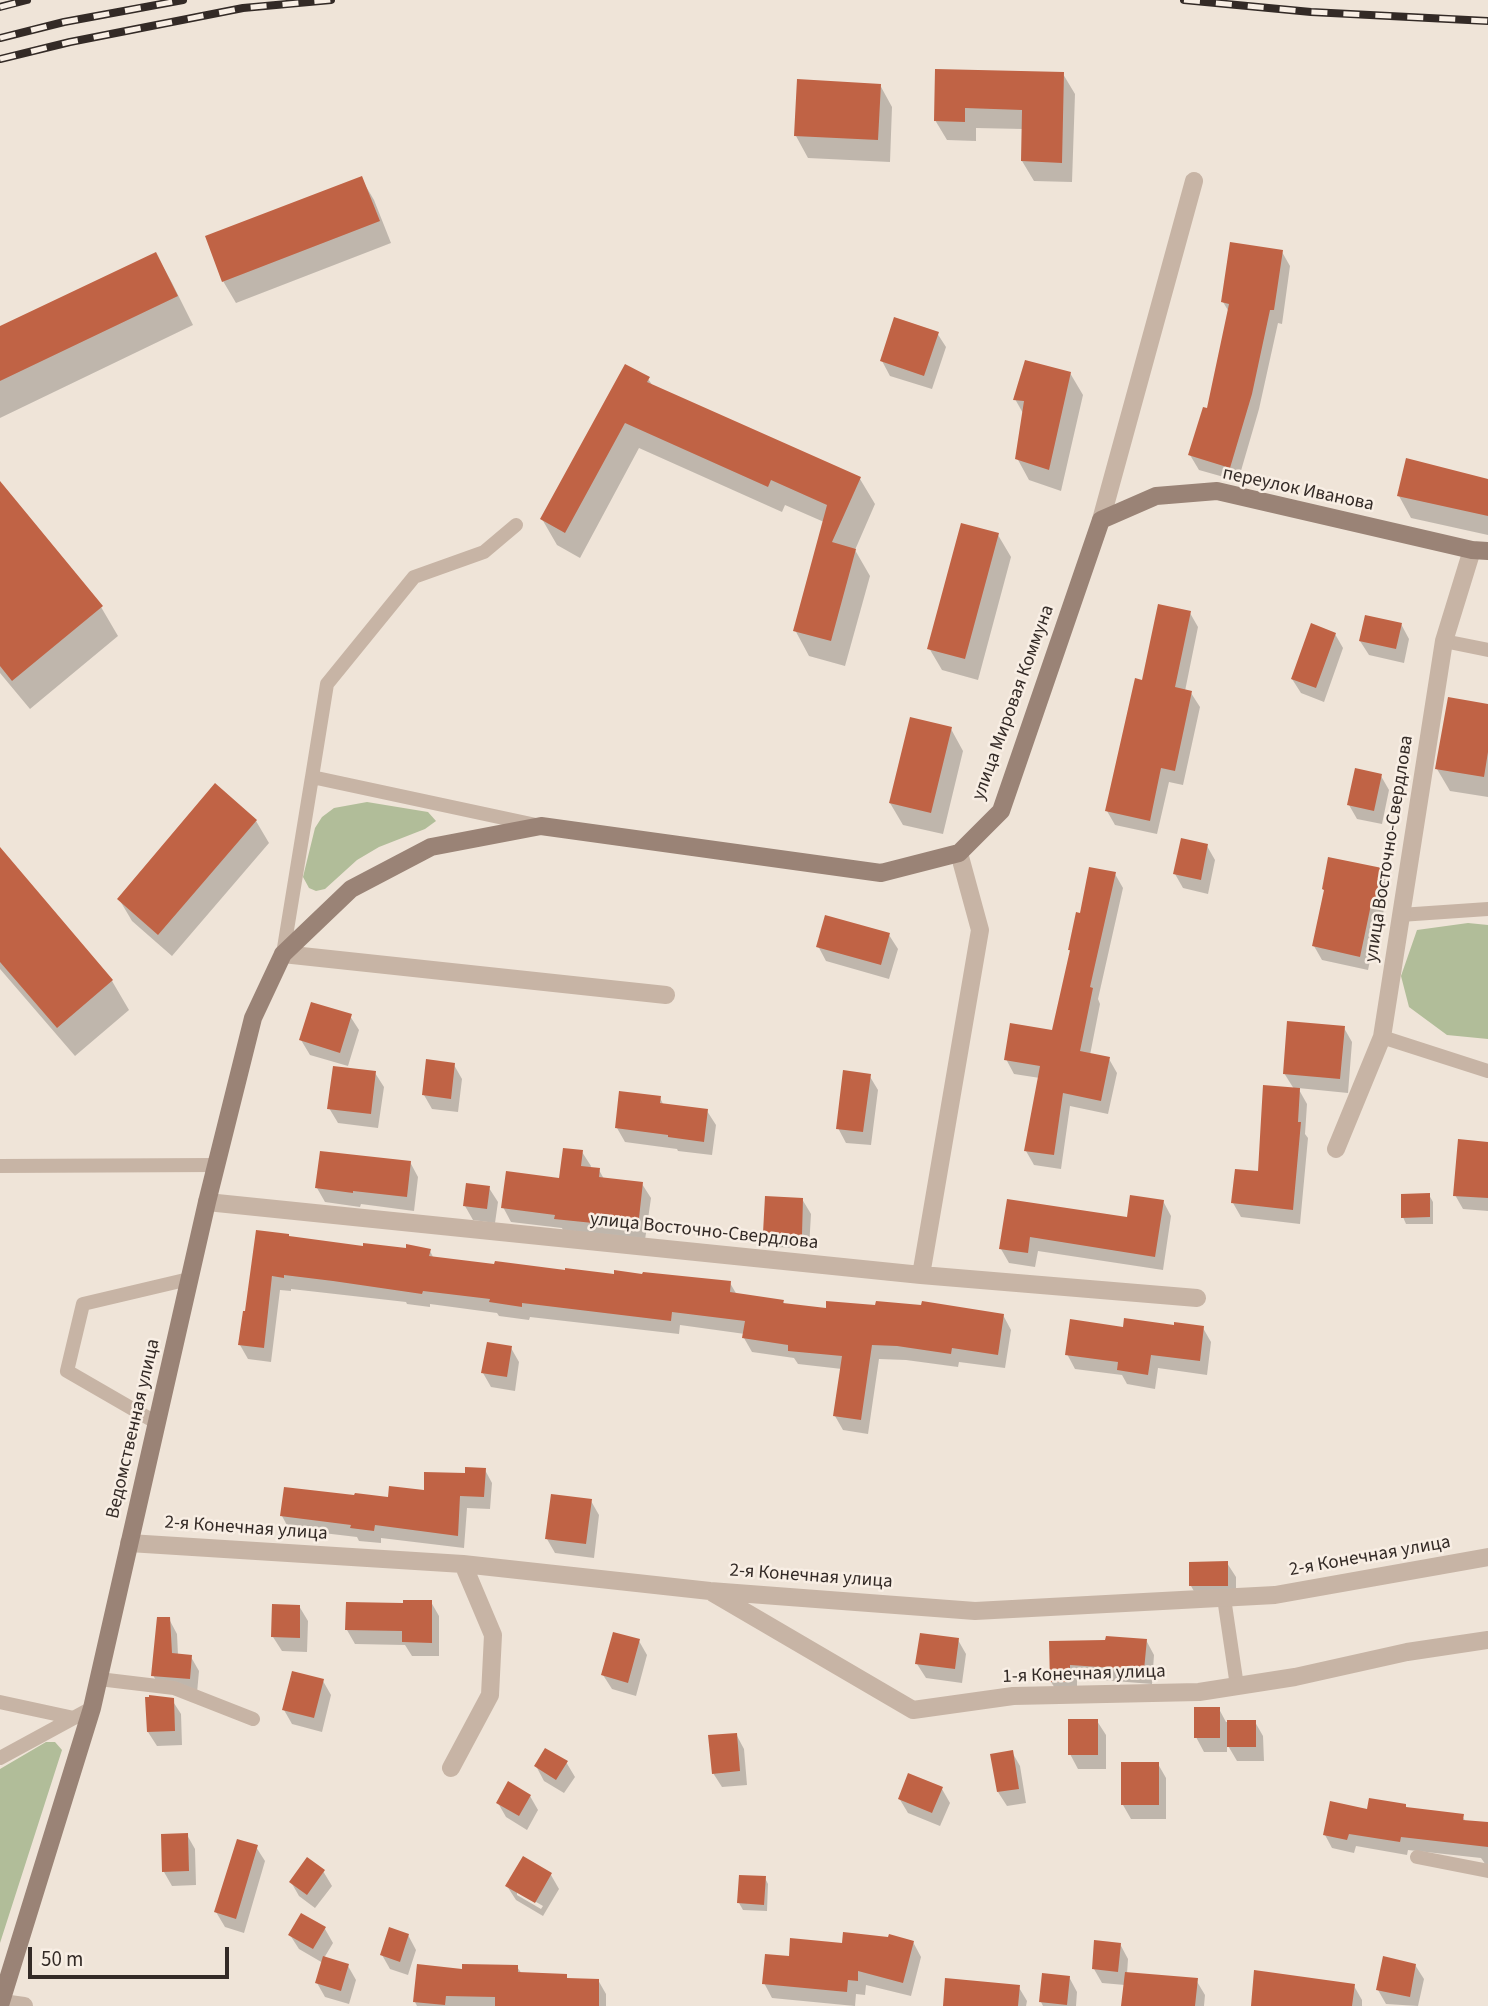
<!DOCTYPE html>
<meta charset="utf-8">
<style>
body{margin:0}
#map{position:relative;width:1488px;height:2006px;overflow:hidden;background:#efe4d8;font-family:"Source Sans 3",sans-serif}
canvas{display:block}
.scale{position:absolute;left:28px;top:1947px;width:201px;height:32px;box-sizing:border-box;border:4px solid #332a26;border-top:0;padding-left:9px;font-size:21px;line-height:24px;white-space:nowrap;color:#332a26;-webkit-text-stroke:5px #f8eee4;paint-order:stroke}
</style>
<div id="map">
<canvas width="1488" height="2006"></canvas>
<div class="scale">50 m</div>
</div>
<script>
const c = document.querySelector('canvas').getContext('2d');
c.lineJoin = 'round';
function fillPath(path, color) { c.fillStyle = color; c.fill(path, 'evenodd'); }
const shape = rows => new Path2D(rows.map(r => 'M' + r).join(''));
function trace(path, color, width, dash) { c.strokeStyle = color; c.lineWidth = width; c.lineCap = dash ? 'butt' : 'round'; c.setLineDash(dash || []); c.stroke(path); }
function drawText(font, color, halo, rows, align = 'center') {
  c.font = font + ' "Source Sans 3",sans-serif'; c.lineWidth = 5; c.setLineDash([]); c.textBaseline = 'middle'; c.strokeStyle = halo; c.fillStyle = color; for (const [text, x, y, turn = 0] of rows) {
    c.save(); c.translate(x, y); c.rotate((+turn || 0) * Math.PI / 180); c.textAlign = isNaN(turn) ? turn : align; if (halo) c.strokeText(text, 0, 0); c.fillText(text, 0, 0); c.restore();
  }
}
fillPath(shape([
 [367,802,428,812,436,821,425,829,379,847,357,860,325,889,316,891,309,888,303,877,315,828,322,817,334,808],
 [1468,923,1488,925,1488,1039,1447,1035,1409,1007,1401,976,1417,930],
 [46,1742,55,1742,62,1750,0,1943,0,1769]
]), '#b1bd99');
fillPath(shape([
 [937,71,1063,74,1075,94,1072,182,1034,181,1022,161,1023,129,976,128,976,141,947,140,935,120],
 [880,85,892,107,890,162,808,158,796,136],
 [361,178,374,200,391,243,236,303,223,281],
 [1282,252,1290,266,1282,324,1278,323,1259,409,1238,481,1199,470,1190,455,1208,410,1229,312,1223,302],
 [156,254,172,283,193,325,0,418,0,328],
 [937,333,946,347,932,389,890,376,882,361],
 [1070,373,1083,395,1061,491,1029,480,1017,458,1024,415,1015,399],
 [648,379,653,386,860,479,875,504,855,550,870,576,845,666,809,656,795,630,824,522,785,505,782,512,639,448,580,558,557,545,542,519],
 [1488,481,1488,535,1411,518,1399,496],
 [0,484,101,607,118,636,30,709,0,673],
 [998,535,1011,557,978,680,942,670,929,648],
 [1190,613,1198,627,1185,691,1191,693,1200,707,1183,785,1169,782,1157,834,1115,825,1107,811,1144,682],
 [1401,624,1409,639,1404,663,1369,655,1360,641],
 [1335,634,1343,648,1324,702,1301,693,1292,679],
 [1488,706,1488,797,1450,791,1437,769],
 [951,729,963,751,943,834,903,825,890,803],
 [1381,776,1389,790,1382,824,1357,819,1349,805],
 [256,821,269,843,172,956,132,921,119,899],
 [1207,846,1215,860,1208,894,1183,888,1175,874],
 [0,850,112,981,129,1010,75,1056,0,969],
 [1381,870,1389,884,1383,914,1380,914,1368,970,1322,960,1314,946,1325,892,1323,889],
 [1115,874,1123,888,1098,999,1100,1004,1090,1055,1109,1059,1117,1073,1108,1114,1070,1106,1061,1169,1034,1165,1026,1151,1040,1078,1014,1074,1006,1059,1053,1032,1071,952,1069,950,1081,915],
 [889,935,898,949,889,979,826,961,818,946],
 [350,1016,359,1030,348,1066,310,1055,301,1040],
 [1344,1028,1352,1042,1348,1093,1298,1088,1307,1104,1305,1134,1308,1138,1300,1224,1241,1217,1233,1203,1260,1173,1294,1089,1284,1073],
 [454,1065,462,1079,458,1112,432,1109,424,1095],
 [375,1073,384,1087,378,1128,338,1123,329,1108],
 [869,1075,878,1090,871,1145,846,1143,838,1128],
 [660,1098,664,1106,707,1111,716,1125,712,1155,678,1151,677,1149,625,1142,617,1128],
 [1488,1144,1488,1211,1463,1209,1455,1195],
 [582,1152,591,1166,590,1169,599,1170,604,1179,642,1184,651,1198,645,1240,564,1233,562,1228,511,1222,503,1207,561,1180],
 [410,1162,418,1177,414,1211,361,1204,360,1207,325,1202,317,1188],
 [489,1188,498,1202,495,1223,473,1220,465,1206],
 [1429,1195,1433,1202,1433,1224,1406,1224,1403,1217],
 [802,1199,811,1214,809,1248,774,1247,765,1232],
 [1008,1200,1128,1219,1163,1201,1171,1216,1163,1270,1038,1251,1035,1267,1009,1263,1001,1249],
 [290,1238,365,1248,430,1251,434,1259,615,1276,730,1283,737,1295,783,1301,785,1305,827,1310,1003,1315,1011,1330,1005,1368,959,1362,958,1367,906,1360,879,1359,868,1434,843,1430,835,1416,842,1369,798,1364,794,1358,752,1352,744,1338,745,1334,680,1325,679,1334,530,1317,529,1320,499,1316,497,1313,430,1304,430,1307,407,1304,406,1302,291,1289,291,1291,280,1290,271,1362,248,1359,240,1345],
 [1203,1328,1211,1342,1207,1375,1158,1368,1155,1389,1127,1384,1122,1375,1075,1369,1067,1354,1125,1329],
 [511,1348,519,1362,515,1391,491,1387,483,1373],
 [485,1470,492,1483,490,1509,467,1508,464,1548,381,1538,381,1543,359,1541,357,1537,289,1529,282,1516,426,1492,466,1474],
 [591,1501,599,1515,594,1558,555,1553,547,1539],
 [1227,1563,1236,1577,1236,1600,1199,1600,1191,1586],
 [431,1602,439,1616,439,1656,412,1656,405,1645,355,1644,347,1630,404,1604],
 [299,1606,308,1621,307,1652,282,1651,273,1637],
 [169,1619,177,1634,178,1655,191,1657,199,1671,197,1693,161,1690,153,1675],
 [958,1640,966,1654,962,1683,926,1678,917,1664],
 [1146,1640,1154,1655,1152,1684,1077,1678,1077,1696,1060,1696,1051,1682,1050,1643],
 [639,1641,647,1655,636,1696,612,1689,603,1675],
 [323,1681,331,1695,322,1732,292,1724,284,1710],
 [172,1700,181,1714,182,1745,157,1746,148,1732],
 [1219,1709,1226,1722,1255,1722,1263,1736,1264,1761,1237,1761,1227,1744,1227,1752,1204,1752,1196,1737],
 [1097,1721,1106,1735,1106,1769,1078,1769,1070,1754],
 [736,1734,744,1749,747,1785,722,1787,713,1773],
 [1012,1752,1020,1766,1026,1803,1007,1806,998,1792],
 [566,1762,575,1777,564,1793,544,1781,536,1766],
 [1158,1764,1166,1778,1166,1819,1131,1819,1123,1805],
 [942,1789,950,1803,940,1826,908,1813,899,1798],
 [530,1796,538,1810,527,1830,506,1817,498,1803],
 [1368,1811,1462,1816,1466,1822,1488,1824,1488,1868,1481,1858,1408,1850,1407,1855,1356,1846,1354,1853,1332,1848,1325,1835],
 [187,1835,195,1849,196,1885,172,1886,164,1872],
 [256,1847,265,1861,244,1933,225,1927,216,1912],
 [323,1871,332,1886,315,1908,299,1896,291,1882],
 [551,1875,559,1889,543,1916,516,1900,507,1886],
 [517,1891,543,1906,541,1909,517,1895],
 [765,1878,768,1884,767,1911,743,1910,739,1903],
 [325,1929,333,1943,324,1958,348,1966,356,1980,349,2004,325,1997,317,1983,323,1963,299,1949,290,1935],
 [408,1935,416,1950,408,1975,390,1969,382,1955],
 [913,1942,921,1957,911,1996,866,1985,865,1995,856,1994,855,2006,772,1998,764,1983,790,1958,844,1944],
 [1120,1944,1128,1959,1127,1974,1196,1980,1205,1995,1204,2006,1123,2006,1125,1985,1102,1983,1094,1969],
 [1415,1965,1424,1979,1418,2006,1386,2004,1378,1990],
 [517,1967,522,1974,566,1976,568,1980,598,1980,606,1994,606,2006,417,2006,415,2002,464,1970],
 [1069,1977,1077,1992,1076,2006,1043,2006,1041,2002],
 [1018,1986,1027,2001,1026,2006,945,2006],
 [1354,1986,1362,2000,1362,2006,1253,2006]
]), '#0003');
fillPath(shape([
 [935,69,1064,72,1062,163,1021,161,1022,110,965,108,965,122,934,121],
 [797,79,881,84,878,140,794,136],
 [362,176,380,221,222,282,205,236],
 [1230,242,1283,250,1274,310,1270,310,1252,394,1230,468,1188,455,1203,407,1207,408,1229,304,1221,302],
 [156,252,178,296,0,381,0,326],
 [894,317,939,332,924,376,880,361],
 [1025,360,1071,372,1049,470,1015,459,1024,401,1013,400],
 [625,364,650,377,647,382,861,477,832,542,856,549,831,641,793,631,827,505,771,480,768,487,625,423,565,533,540,519],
 [1406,458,1488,479,1488,516,1397,496],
 [0,481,103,606,12,681,0,666],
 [961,523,999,533,965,659,927,649],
 [1158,604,1191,611,1175,687,1192,691,1175,771,1161,768,1150,821,1105,811,1135,678,1142,680],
 [1365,615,1402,623,1396,649,1359,641],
 [1311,623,1336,633,1316,688,1291,679],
 [1448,697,1488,704,1488,752,1484,777,1435,769],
 [910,717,952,727,931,813,889,803],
 [1355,768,1382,774,1374,811,1347,805],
 [215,783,257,820,158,935,117,899],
 [1181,838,1208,844,1201,880,1173,874],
 [0,847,113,980,57,1028,0,962],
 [1328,857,1382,868,1375,901,1372,900,1360,957,1312,946,1324,890,1322,889],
 [1089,867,1116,872,1090,987,1093,988,1080,1051,1110,1057,1101,1101,1063,1093,1054,1155,1024,1151,1040,1066,1004,1060,1010,1023,1052,1030,1070,950,1068,950,1076,912,1080,913],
 [825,915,890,933,881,965,816,947],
 [311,1002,352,1014,340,1053,299,1040],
 [1287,1021,1345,1026,1340,1079,1283,1074],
 [426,1059,455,1063,451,1099,422,1095],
 [333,1066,376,1071,371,1114,327,1109],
 [843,1070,871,1074,863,1132,836,1129],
 [1263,1085,1300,1088,1298,1122,1301,1122,1293,1210,1231,1203,1235,1169,1258,1171],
 [619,1091,661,1096,660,1103,708,1109,704,1142,668,1137,668,1135,615,1128],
 [1458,1139,1488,1142,1488,1198,1453,1196],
 [563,1148,583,1150,581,1166,600,1168,599,1177,643,1182,638,1227,593,1221,593,1223,554,1219,555,1215,501,1208,506,1171,559,1178],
 [320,1151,411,1161,407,1197,353,1191,353,1193,315,1188],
 [466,1183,490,1186,487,1209,463,1206],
 [1430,1193,1430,1217,1401,1218,1401,1194],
 [1130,1195,1164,1200,1155,1257,1030,1237,1028,1253,999,1249,1007,1199,1127,1217],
 [765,1196,803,1198,802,1235,763,1233],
 [256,1230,289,1234,289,1236,363,1246,363,1243,406,1248,406,1244,431,1249,429,1256,494,1264,495,1261,565,1270,565,1268,614,1274,614,1270,642,1274,643,1272,731,1281,730,1292,784,1300,783,1303,826,1308,826,1301,875,1305,876,1301,921,1305,922,1301,1004,1314,998,1355,952,1348,951,1354,897,1346,872,1345,861,1420,833,1416,842,1356,788,1351,788,1345,742,1338,745,1321,672,1312,671,1321,522,1303,522,1307,489,1302,490,1299,423,1291,422,1294,333,1281,284,1275,284,1278,272,1276,264,1348,238,1345,243,1311,245,1311],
 [1124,1318,1174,1325,1174,1322,1204,1326,1200,1361,1151,1355,1148,1375,1117,1370,1118,1362,1065,1355,1070,1319,1123,1327],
 [487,1342,512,1346,507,1377,481,1373],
 [465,1467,486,1468,484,1497,460,1496,458,1536,375,1525,374,1531,350,1528,351,1525,280,1516,284,1487,354,1495,355,1493,388,1497,389,1486,424,1490,424,1472,465,1473],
 [551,1494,592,1499,586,1544,545,1539],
 [1228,1561,1228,1586,1189,1586,1189,1562],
 [403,1600,432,1600,432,1643,402,1642,402,1631,345,1630,346,1602,403,1603],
 [272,1604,300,1605,300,1638,271,1637],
 [157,1617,170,1617,172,1653,192,1655,190,1679,151,1676],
 [613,1632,640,1639,628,1683,601,1675],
 [920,1633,959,1638,955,1669,915,1664],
 [1106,1636,1147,1639,1144,1670,1070,1665,1070,1682,1050,1682,1049,1641,1105,1640],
 [292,1671,324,1679,314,1718,282,1710],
 [149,1695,174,1698,175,1731,147,1732,145,1697,149,1697],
 [1194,1707,1220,1707,1220,1738,1194,1738],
 [1068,1719,1098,1719,1098,1755,1068,1755],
 [1227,1720,1256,1720,1256,1747,1227,1747],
 [737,1733,740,1771,712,1774,708,1735],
 [545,1748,568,1761,556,1780,534,1766],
 [1013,1750,1019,1789,997,1792,990,1754],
 [1121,1762,1159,1762,1159,1805,1121,1805],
 [908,1773,943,1787,932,1813,898,1799],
 [508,1781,531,1795,519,1816,496,1803],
 [1369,1798,1406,1804,1406,1807,1464,1814,1463,1820,1488,1822,1488,1847,1401,1837,1400,1842,1349,1834,1347,1840,1323,1835,1330,1801,1367,1809],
 [188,1833,189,1871,162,1872,161,1834],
 [237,1839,258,1845,236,1919,214,1912],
 [523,1856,552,1873,535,1903,505,1886],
 [307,1857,325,1870,307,1895,289,1882],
 [739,1875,766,1876,764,1905,737,1903],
 [301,1913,326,1927,313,1949,288,1935],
 [389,1927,409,1934,400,1962,380,1955],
 [843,1932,888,1937,889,1934,914,1941,903,1983,858,1971,858,1981,848,1980,847,1992,762,1984,765,1954,789,1956,790,1938,842,1943],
 [1094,1940,1121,1943,1118,1972,1092,1969],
 [323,1956,349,1964,341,1991,315,1983],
 [1383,1956,1416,1964,1410,1997,1376,1990],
 [417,1964,462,1969,462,1964,518,1965,518,1972,567,1974,567,1978,599,1979,599,2006,495,2006,495,1997,446,1996,445,2005,413,2002],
 [1254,1970,1355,1984,1352,2006,1251,2006],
 [1125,1972,1198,1978,1195,2006,1121,2006],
 [1042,1973,1070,1976,1067,2005,1039,2002],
 [945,1978,1020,1985,1018,2006,943,2006]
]), '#c06345');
trace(shape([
 [516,525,484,552,414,577,327,684,312,777,536,825],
 [1444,641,1488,650],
 [1400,915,1488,909],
 [283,954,312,777],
 [1382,1037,1488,1071],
 [0,1166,216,1165],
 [157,1423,67,1371,83,1304,189,1279],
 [1224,1598,1237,1686],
 [99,1679,174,1688,253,1719],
 [0,1702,74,1718],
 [0,1758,92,1708],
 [1417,1857,1488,1871]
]), '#c7b4a5', 14);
trace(shape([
 [1101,520,1194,181],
 [283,954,666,995],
 [1336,1149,1382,1037,1444,641,1472,550],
 [207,1202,921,1275,1197,1298],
 [921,1275,980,930,959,853],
 [129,1543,463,1564,710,1591,975,1611,1275,1595,1488,1557],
 [713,1593,913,1710,1013,1696,1199,1692,1295,1677,1407,1652,1488,1640],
 [451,1768,490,1695,493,1635,463,1564],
 [2,2003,24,2006]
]), '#c7b4a5', 18);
trace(shape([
 [0,2005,92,1708,207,1202,253,1018,283,954,351,889,431,847,541,826,881,873,959,853,1001,811,1101,520,1156,496,1217,491,1472,550,1488,551]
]), '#9a8376', 18);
const rail = shape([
 [1184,0,1311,12,1488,21],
 [0,7,27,0],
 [0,38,64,22,183,0],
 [0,59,70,42,243,8,331,0]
]);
trace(rail, '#332a26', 8);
trace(rail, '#f8eee4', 5, [16]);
drawText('19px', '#332a26', '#f8eee4', [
 ["переулок Иванова",1298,490,12],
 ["улица Мировая Коммуна",1014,703,-70],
 ["улица Восточно-Свердлова",1390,849,-81],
 ["улица Восточно-Свердлова",704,1232,6],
 ["Ведомственная улица",134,1429,-77],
 ["2-я Конечная улица",246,1529,4],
 ["2-я Конечная улица",1370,1557,-10],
 ["2-я Конечная улица",811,1577,4],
 ["1-я Конечная улица",1084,1675,-2]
]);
</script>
